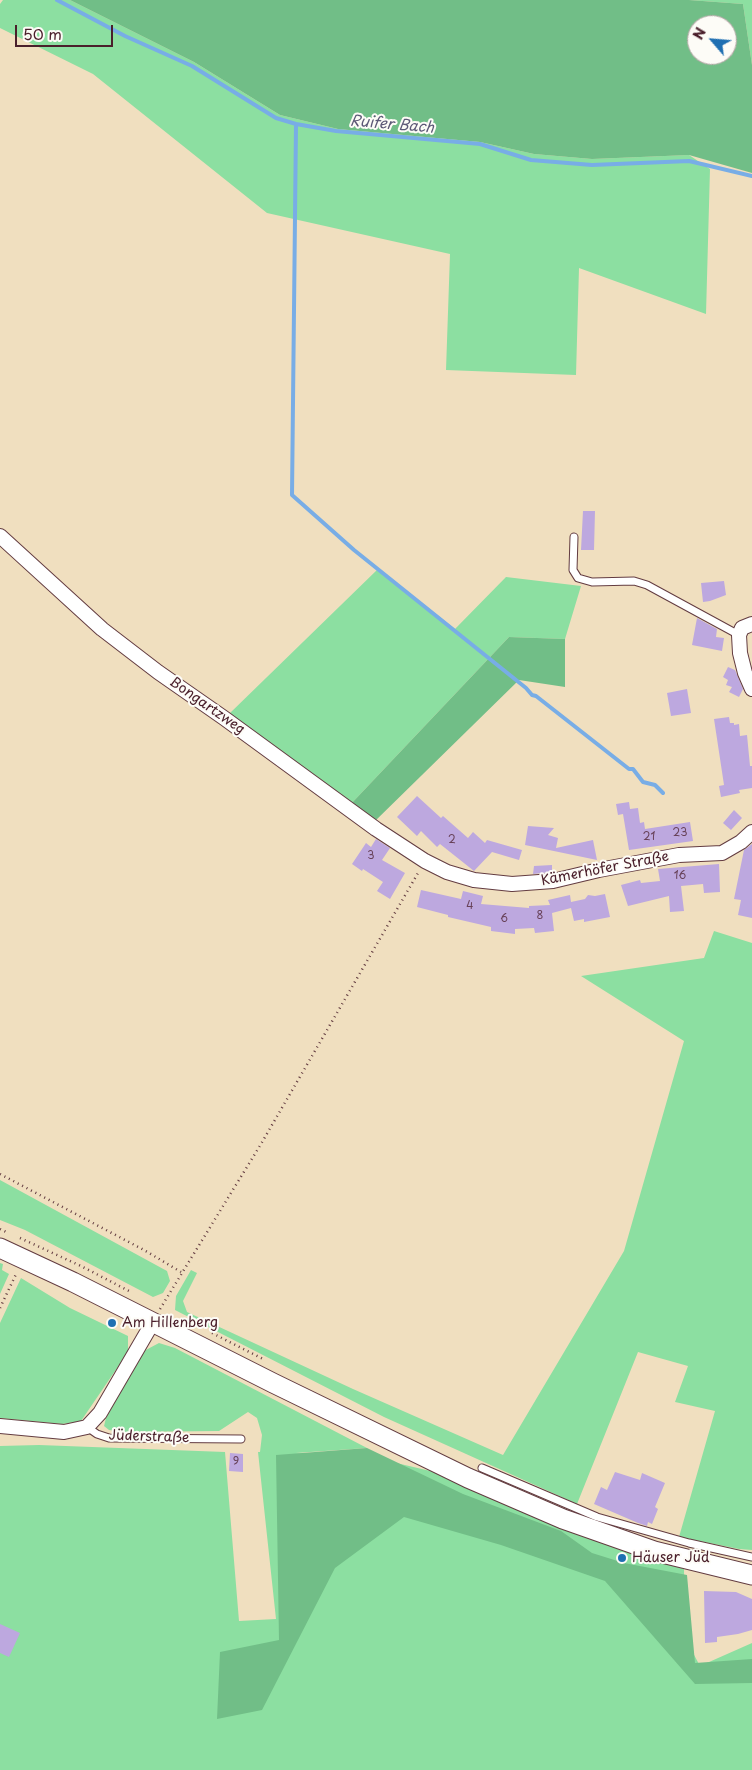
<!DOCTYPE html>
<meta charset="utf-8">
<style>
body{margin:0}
#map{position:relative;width:752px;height:1770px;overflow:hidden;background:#f0dfbf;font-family:"Playpen Sans",sans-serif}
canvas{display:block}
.north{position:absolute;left:687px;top:15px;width:50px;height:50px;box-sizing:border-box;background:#fdfcf7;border:1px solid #b5a4a5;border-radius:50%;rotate:297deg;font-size:14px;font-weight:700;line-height:20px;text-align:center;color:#4a1f2b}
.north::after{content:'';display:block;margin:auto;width:18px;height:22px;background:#1f6fb2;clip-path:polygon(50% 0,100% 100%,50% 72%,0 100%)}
.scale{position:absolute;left:15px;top:25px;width:98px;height:22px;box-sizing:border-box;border:2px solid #4a1f2b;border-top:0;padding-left:6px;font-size:15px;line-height:18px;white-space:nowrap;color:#4a1f2b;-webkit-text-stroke:4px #fdfcf7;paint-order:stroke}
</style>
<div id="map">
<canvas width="752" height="1770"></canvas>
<div class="north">N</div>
<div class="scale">50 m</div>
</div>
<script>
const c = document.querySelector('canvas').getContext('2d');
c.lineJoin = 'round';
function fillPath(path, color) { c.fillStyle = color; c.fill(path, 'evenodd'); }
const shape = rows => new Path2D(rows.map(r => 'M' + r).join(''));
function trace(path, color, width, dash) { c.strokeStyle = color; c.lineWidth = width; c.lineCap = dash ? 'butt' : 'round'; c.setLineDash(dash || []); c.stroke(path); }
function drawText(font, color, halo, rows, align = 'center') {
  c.font = font + ' "Playpen Sans",sans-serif'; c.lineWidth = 4; c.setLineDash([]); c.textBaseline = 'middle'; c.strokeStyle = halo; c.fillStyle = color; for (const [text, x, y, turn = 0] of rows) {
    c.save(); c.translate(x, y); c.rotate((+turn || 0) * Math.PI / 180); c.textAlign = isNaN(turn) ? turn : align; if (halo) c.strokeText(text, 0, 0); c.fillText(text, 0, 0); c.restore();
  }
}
fillPath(shape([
 [3,0,70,0,194,62,280,115,338,129,480,142,534,154,592,159,689,155,710,169,706,314,579,268,576,375,446,370,450,254,267,213,93,74,0,28,0,4],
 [689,0,752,0,752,65,743,4],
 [378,569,455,629,506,577,581,586,565,639,509,637,349,806,229,714],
 [714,931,752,943,752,1550,739,1549,679,1537,715,1411,675,1402,688,1366,638,1352,577,1504,384,1417,175,1310,176,1296,191,1270,197,1273,183,1301,187,1312,353,1389,503,1455,624,1251,684,1041,581,976,704,958],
 [0,1180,167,1271,170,1281,163,1293,153,1297,25,1230,0,1220],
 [0,1263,3,1264,2,1270,9,1274,0,1294],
 [21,1278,70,1308,128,1336,128,1352,81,1421,62,1424,0,1418,0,1323],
 [159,1343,175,1348,367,1448,296,1453,392,1462,456,1477,535,1505,684,1569,685,1638,700,1666,752,1643,752,1770,0,1770,0,1446,39,1445,225,1452,239,1621,276,1619,258,1452,260,1452,262,1435,257,1418,248,1412,219,1431,123,1432,109,1430,104,1426,106,1418,142,1352]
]), '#8cdfa1');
fillPath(shape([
 [70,0,689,0,743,4,752,65,752,173,689,155,592,159,534,154,480,142,338,129,280,115,194,62],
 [697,25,727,25,727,55,697,55],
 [509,637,565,639,565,687,519,680,373,823,349,806],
 [367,1448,463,1494,561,1531,592,1553,624,1563,687,1575,695,1663,752,1659,752,1683,695,1684,605,1581,501,1545,404,1517,335,1568,262,1710,217,1719,220,1652,279,1640,276,1455]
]), '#71be87');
trace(shape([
 [57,0,125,36,192,66,276,118,296,124,336,131,480,144,531,160,592,165,689,161,752,176],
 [296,124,292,495,354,550,526,688,532,695,536,696,629,769,633,769,643,782,655,785,663,793]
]), '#78ade6', 4);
fillPath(shape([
 [583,511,595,511,594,550,581,550],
 [724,581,726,595,710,601,703,602,701,583],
 [697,618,717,629,716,637,724,638,722,651,692,645],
 [728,667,735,670,743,689,739,697,729,692,732,687,726,685,728,680,723,677],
 [687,689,691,713,671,716,667,693],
 [729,717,730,723,734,723,734,725,739,724,740,736,747,735,750,766,752,766,752,788,739,790,740,793,721,797,719,786,724,785,714,719],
 [417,796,441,818,443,816,468,838,473,832,485,843,487,840,522,850,519,860,492,852,474,871,440,844,437,847,421,831,417,836,397,817],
 [629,802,630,809,638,808,640,823,644,822,645,829,690,822,693,841,629,850,623,814,618,815,616,804],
 [734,810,742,818,731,830,723,823],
 [528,826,554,828,548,835,558,838,556,848,593,840,597,860,525,845],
 [376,839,390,848,382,860,405,873,390,899,377,891,383,882,363,869,362,871,352,864,366,843,371,847],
 [752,844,752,918,738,915,741,900,734,899,744,850],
 [719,864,720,892,704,893,703,884,681,886,684,911,670,912,669,896,628,906,621,885,640,880,641,883,660,881,658,869],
 [552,865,552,872,533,874,534,866],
 [421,890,461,899,463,891,483,896,481,904,529,908,529,906,550,905,548,900,570,895,571,902,585,899,588,895,595,896,605,894,610,917,584,922,584,919,574,921,571,908,552,913,554,931,535,933,534,928,515,929,515,934,491,931,491,927,448,917,448,915,417,907],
 [230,1453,243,1454,243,1472,229,1471],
 [615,1472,640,1480,642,1473,665,1483,655,1507,658,1509,652,1524,648,1522,647,1526,638,1523,594,1504,601,1487,607,1490],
 [704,1591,736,1592,752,1599,752,1630,738,1634,717,1637,717,1642,705,1643],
 [0,1624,20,1633,9,1657,0,1653]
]), '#bda8df');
const service = shape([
 [574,537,573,570,578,578,592,582,634,581,647,585,739,635],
 [87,1427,97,1434,109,1438,241,1439],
 [482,1468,597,1517,689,1543,752,1557]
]);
const minor = shape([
 [0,536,102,629,158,672,224,718,376,829,425,861,447,872,474,880,512,884,553,881,599,870,679,855,722,853,741,842,752,832],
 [752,624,742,628,739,635,740,653,745,673,752,689],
 [0,1426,64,1432,87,1427,100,1413,153,1322]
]);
const secondary = shape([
 [0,1248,73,1282,273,1383,468,1478,563,1519,654,1551,752,1575]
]);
trace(service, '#633c41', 9);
trace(minor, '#633c41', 16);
trace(secondary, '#633c41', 21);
trace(shape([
 [0,1174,144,1250,181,1272],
 [0,1229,8,1233],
 [20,1238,81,1266,129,1291],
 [0,1308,17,1272],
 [160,1309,261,1144,418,873],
 [212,1333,263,1359]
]), '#633c41', 2.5, [1, 4]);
trace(service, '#fff', 7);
trace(minor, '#fff', 14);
trace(secondary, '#fff', 19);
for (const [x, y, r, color] of [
 [112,1323,5,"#1f6fb2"],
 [622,1558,5,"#1f6fb2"]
]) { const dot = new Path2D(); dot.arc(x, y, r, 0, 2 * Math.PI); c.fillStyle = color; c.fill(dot); trace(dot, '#fdfcf7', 2); }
drawText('11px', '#674158', null, [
 ["23",680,833],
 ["21",649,837],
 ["2",452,840],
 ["3",371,856],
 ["16",680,876],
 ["4",470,906],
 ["8",540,916],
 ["6",504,919],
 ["9",236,1462]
]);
drawText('14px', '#4a1f2b', '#fdfcf7', [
 ["Bongartzweg",207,706,35],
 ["Kämerhöfer Straße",605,869,-11],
 ["Jüderstraße",149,1437,2]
]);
drawText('14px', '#4a1f2b', '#fdfcf7', [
 ["Am Hillenberg",122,1323],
 ["Häuser Jüd",632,1558]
], 'left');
drawText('italic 15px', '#5c5876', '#fdfcf7', [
 ["Ruifer Bach",392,125,5]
]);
</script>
